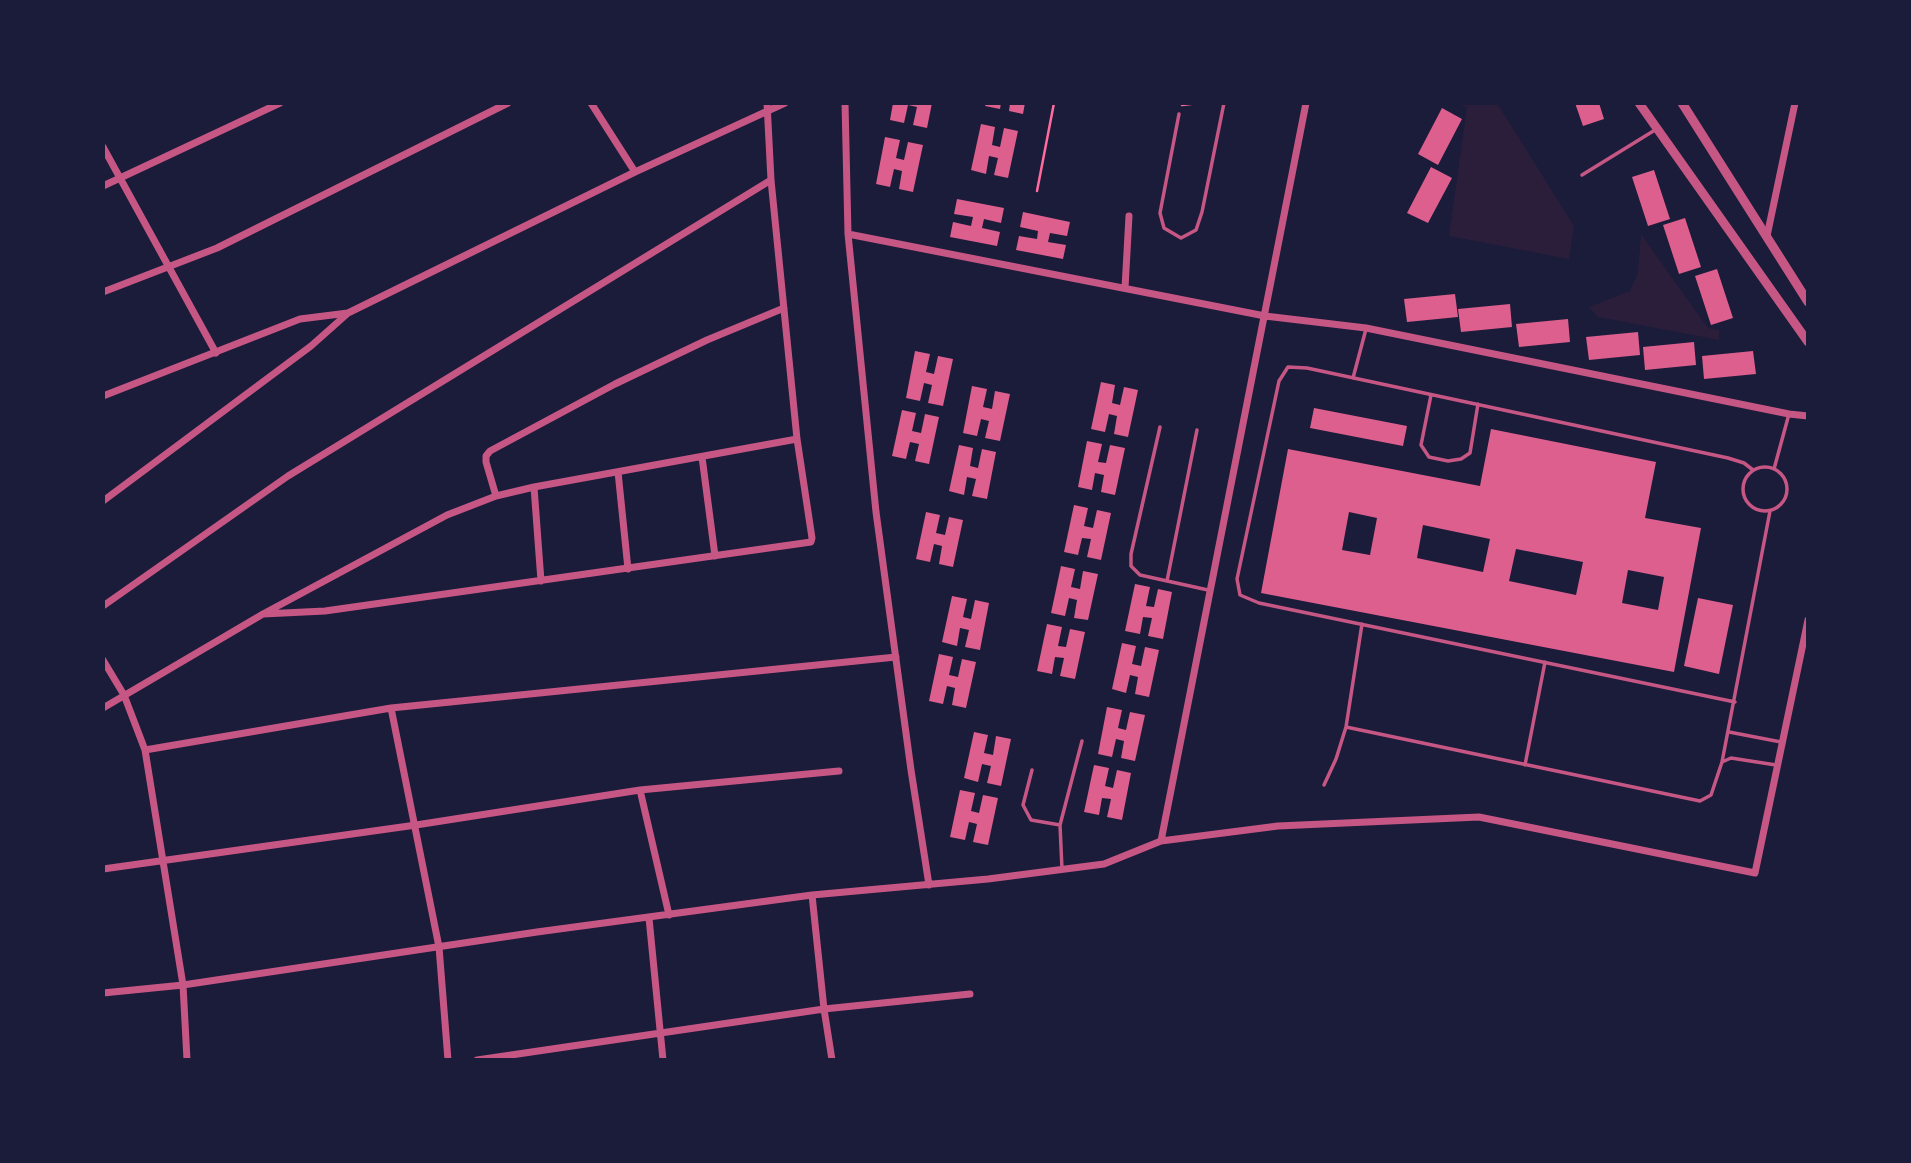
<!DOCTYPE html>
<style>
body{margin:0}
#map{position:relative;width:1911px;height:1163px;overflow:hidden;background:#1b1b3a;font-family:"Roboto Serif",serif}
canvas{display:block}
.frame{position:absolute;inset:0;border:105px solid #1b1b3a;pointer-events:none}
</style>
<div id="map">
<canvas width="1911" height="1163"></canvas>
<div class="frame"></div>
</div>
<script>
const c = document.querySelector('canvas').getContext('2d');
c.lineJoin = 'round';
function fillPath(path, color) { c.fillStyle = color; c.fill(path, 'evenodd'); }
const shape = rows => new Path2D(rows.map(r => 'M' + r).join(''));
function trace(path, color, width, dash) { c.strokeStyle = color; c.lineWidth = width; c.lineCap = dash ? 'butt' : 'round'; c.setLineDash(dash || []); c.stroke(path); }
fillPath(shape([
 [1452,103,1497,103,1574,226,1569,259,1449,236,1467,107],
 [1641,234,1708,328,1719,330,1719,340,1598,317,1589,307,1630,291,1638,273]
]), '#2a1e3b');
fillPath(shape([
 [893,103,932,103,927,128,913,125,917,107,908,105,904,123,890,120],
 [986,103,1001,103,1000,109,985,106],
 [1010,103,1025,103,1023,114,1009,111],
 [1575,103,1599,103,1604,119,1583,126],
 [1442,108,1462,119,1438,165,1418,154],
 [981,124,995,127,992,145,1000,147,1004,128,1018,131,1008,178,994,175,998,158,989,156,986,174,971,170],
 [885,137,900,140,896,158,904,160,908,142,923,145,913,192,899,189,902,171,894,169,890,187,876,184],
 [1431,167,1452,178,1428,223,1407,213],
 [1654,170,1670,219,1648,226,1632,177],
 [957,199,1004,208,1001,223,984,219,982,228,1000,232,997,246,950,237,953,222,971,226,973,217,954,214],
 [1023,212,1070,222,1067,236,1050,233,1048,242,1066,245,1063,259,1016,250,1019,236,1037,239,1038,231,1020,227],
 [1685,218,1701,267,1679,274,1663,225],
 [1717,269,1733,318,1711,325,1695,276],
 [1455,294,1458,317,1407,322,1404,299],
 [1510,304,1512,327,1461,332,1458,309],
 [1568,319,1570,342,1519,347,1516,324],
 [1638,332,1640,355,1589,360,1586,337],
 [1694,342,1696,365,1645,370,1643,347],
 [915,351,930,354,926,372,934,374,938,356,953,359,943,406,928,403,932,385,924,383,920,401,906,398],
 [1753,351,1756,374,1704,379,1702,356],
 [1101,382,1115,385,1112,403,1120,405,1124,387,1138,390,1128,437,1114,434,1117,416,1109,414,1105,432,1091,429],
 [972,386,987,389,983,407,992,409,995,391,1010,394,1000,441,985,438,989,421,981,419,977,436,963,433],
 [1314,408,1407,426,1403,446,1310,428],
 [902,410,916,413,912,431,921,433,925,414,939,417,929,464,915,461,919,444,910,442,906,459,892,456],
 [1491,429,1656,462,1645,518,1701,528,1674,672,1261,593,1288,449,1480,486],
 [1349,512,1377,518,1370,555,1342,550],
 [1423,525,1490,539,1483,572,1417,558],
 [1516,549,1583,562,1576,595,1509,581],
 [1628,570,1664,577,1658,610,1622,603],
 [1087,441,1102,444,1098,462,1106,463,1110,445,1125,448,1115,495,1101,492,1104,475,1095,473,1092,490,1078,487],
 [959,445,973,448,970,466,978,468,982,449,996,452,987,499,972,496,976,479,967,477,964,495,949,491],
 [1074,505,1088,508,1084,526,1093,528,1097,510,1111,513,1101,560,1087,557,1091,539,1082,538,1078,555,1064,552],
 [926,512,940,515,936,533,945,535,949,517,963,520,953,567,939,564,942,546,934,544,930,562,916,559],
 [1061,566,1075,569,1071,587,1080,589,1083,571,1098,574,1088,620,1074,618,1077,600,1069,598,1065,616,1051,613],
 [1135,584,1150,587,1146,606,1154,607,1158,589,1172,592,1163,639,1148,636,1152,618,1143,617,1140,634,1125,631],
 [952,596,967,599,963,617,971,619,975,600,989,603,980,650,965,647,969,630,960,628,957,646,942,642],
 [1698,598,1733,605,1719,674,1684,666],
 [1047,624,1062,627,1058,646,1066,647,1070,629,1085,632,1075,679,1060,676,1064,658,1055,657,1052,674,1037,671],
 [1122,643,1136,646,1132,664,1141,666,1145,647,1159,650,1149,697,1135,694,1138,677,1130,675,1126,693,1112,689],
 [939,654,953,657,949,675,958,677,962,659,976,662,966,708,952,705,955,688,947,686,943,704,929,701],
 [1107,707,1122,710,1118,728,1126,730,1130,712,1145,715,1135,761,1121,758,1124,741,1116,739,1112,757,1098,754],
 [974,732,988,735,984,753,993,755,996,736,1011,739,1001,786,987,783,991,766,982,764,978,782,964,778],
 [1094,765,1109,768,1105,786,1113,788,1117,770,1131,773,1122,820,1107,817,1111,799,1102,798,1099,815,1084,812],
 [960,790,975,793,971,811,979,813,983,795,998,798,988,845,973,842,977,824,969,822,965,840,950,837]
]), '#dd5f8e');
trace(shape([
 [1182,105,1199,103],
 [1037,191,1054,103]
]), '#ff6b9d', 2.5);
trace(shape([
 [1179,114,1160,213,1164,228,1181,238,1196,230,1202,212,1224,103],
 [1582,175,1655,130],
 [1353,378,1366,329],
 [1431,395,1421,445,1429,457,1448,461,1461,459,1470,453,1478,404],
 [1160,427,1131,554,1131,566,1140,575,1208,590],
 '1743 489a22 22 0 1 1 44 0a22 22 0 1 1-44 0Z',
 [1774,469,1789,414],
 [1167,581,1197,430],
 [1735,702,1259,603,1240,595,1237,579,1279,381,1288,367,1307,368,1728,458,1744,463,1753,470],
 [1346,727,1700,801,1711,795,1722,762,1731,758,1776,765],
 [1729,732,1781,742],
 [1722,762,1770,511],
 [1525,765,1545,662],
 [1032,770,1023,805,1031,820,1060,825],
 [1324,785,1336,759,1346,727,1362,624],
 [1062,869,1060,825,1082,741]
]), '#c65784', 3.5);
trace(shape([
 [591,103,635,172],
 [845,103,848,234,876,512,911,770,929,885],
 [103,147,216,353],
 [103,186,280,103],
 [848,234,1265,316,1366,328,1789,414,1808,416],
 [1767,236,1795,103],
 [1125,288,1129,216],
 [103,292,217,248,508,103],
 [103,396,300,319,348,313,635,172,785,103],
 [702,457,715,556],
 [618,472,628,569],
 [534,487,541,581],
 [496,496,486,462,486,456,490,451,615,384,707,340,784,308],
 [103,501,311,346,347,314],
 [103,606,288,476,771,180],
 [263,614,325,611,811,542,812,538,797,439,771,180,767,103],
 [103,660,124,695,145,750,183,985,187,1060],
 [103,708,263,614,447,515,496,496,534,487,797,439],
 [391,708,439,947,448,1060],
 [145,750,391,708,896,657],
 [640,790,669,915],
 [1161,841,1306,103],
 [103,869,416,825,640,790,839,771],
 [812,895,824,1009,832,1060],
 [649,918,663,1060],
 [103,993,183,985,537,932,812,895,988,879,1104,864,1161,841,1278,826,1479,817,1755,873,1808,620],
 [477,1060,824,1009,970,994]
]), '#c65784', 7);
trace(shape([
 [1639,103,1808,342],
 [1682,103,1808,302]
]), '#c65784', 9);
</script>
